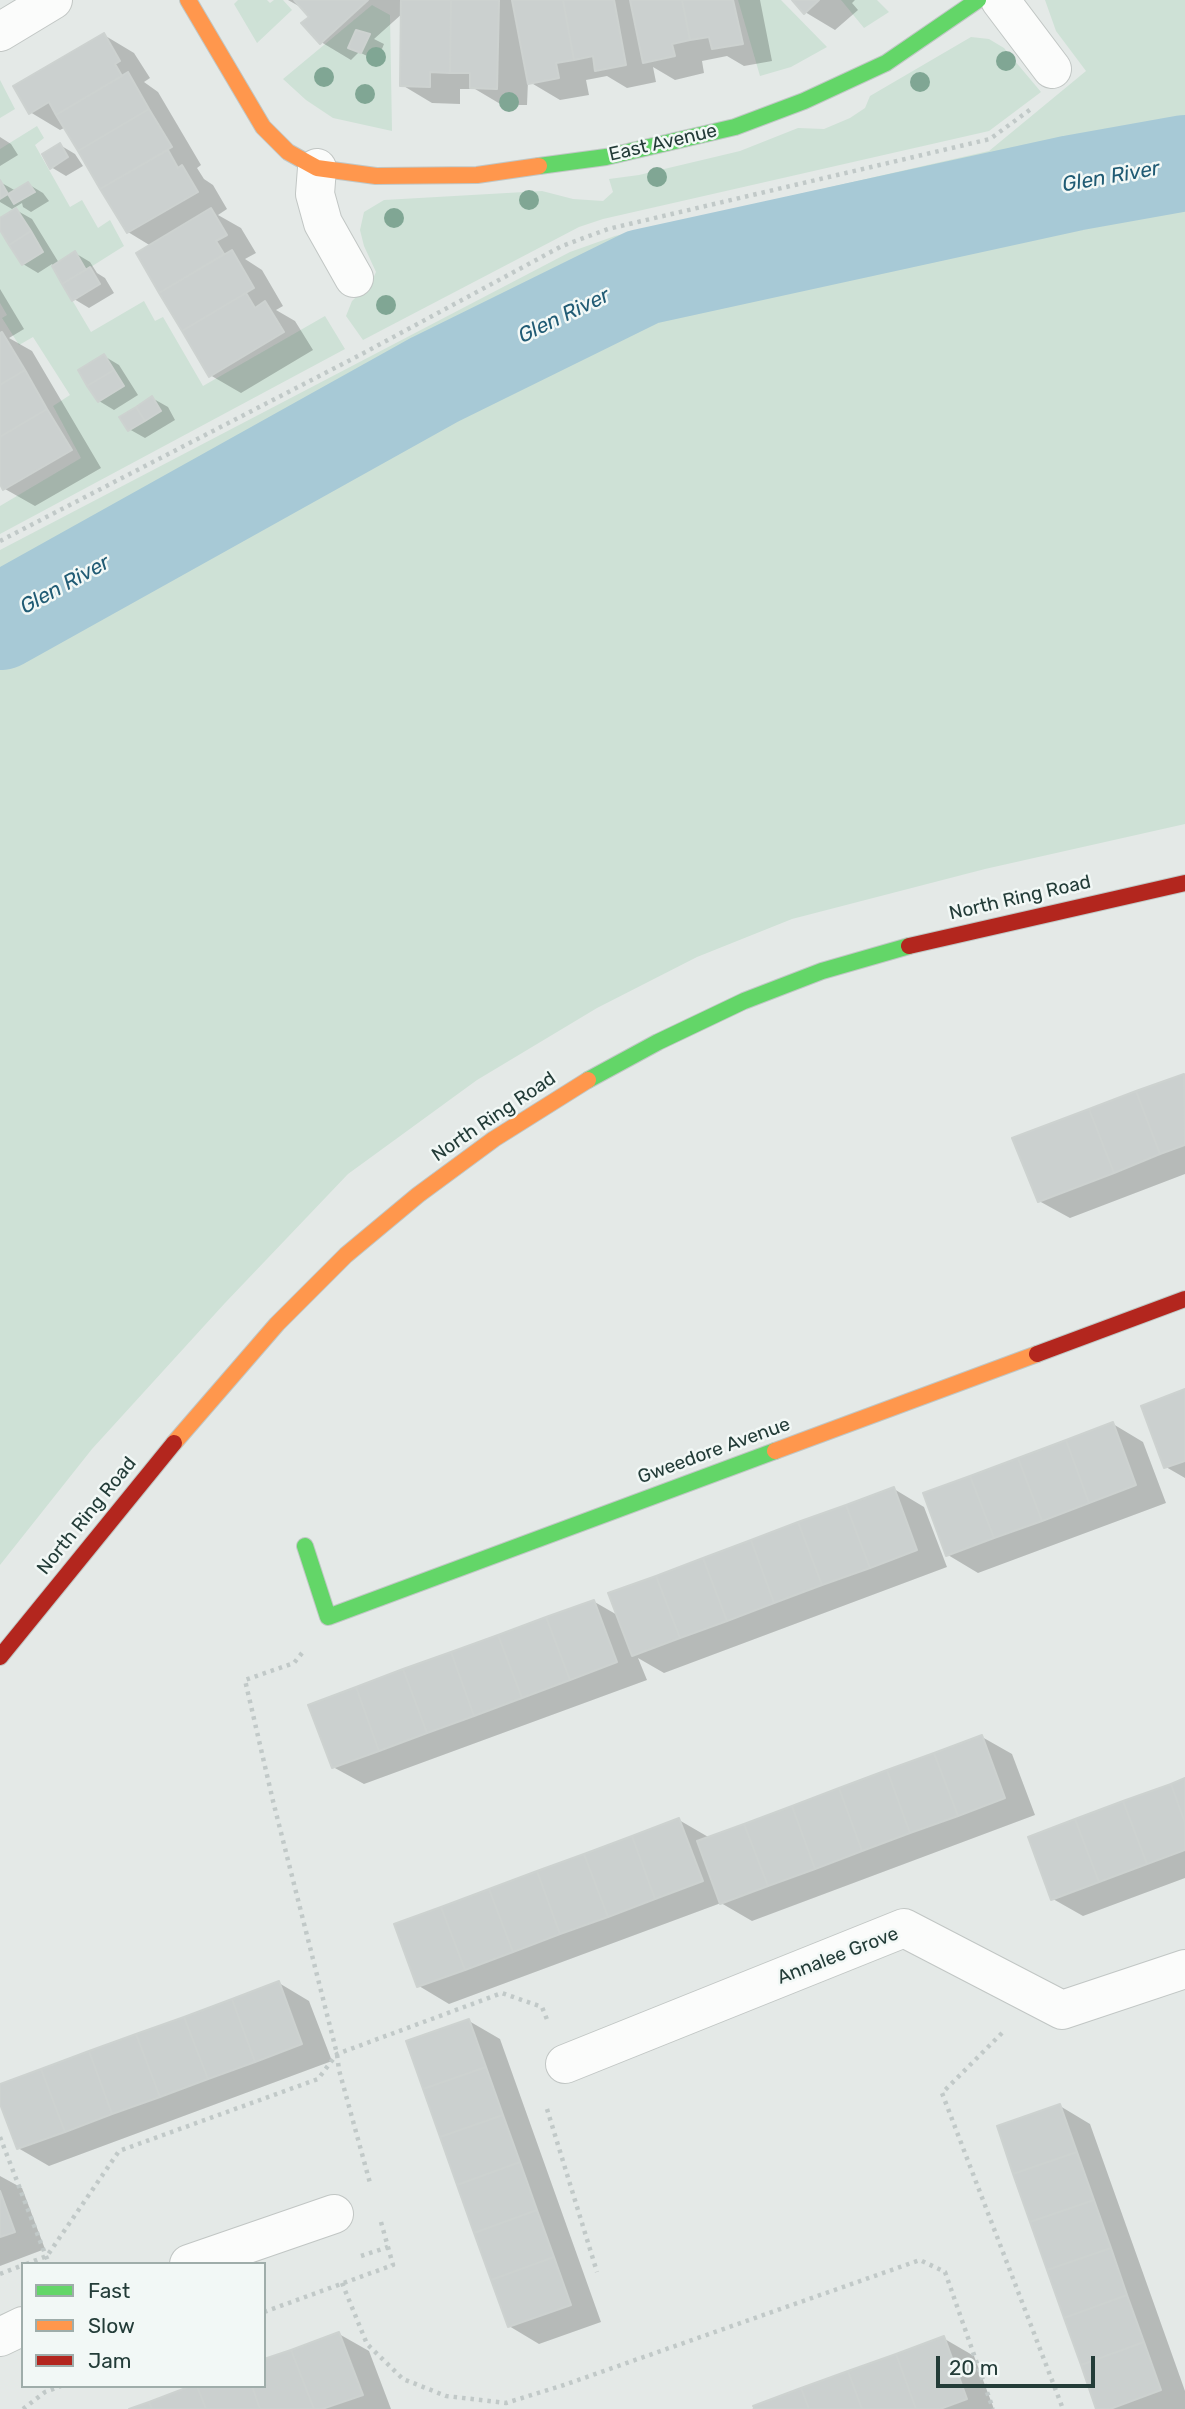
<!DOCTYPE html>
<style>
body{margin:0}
#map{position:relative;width:1185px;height:2409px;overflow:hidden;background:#e4e9e7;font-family:Rubik,sans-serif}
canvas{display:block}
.legend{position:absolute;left:21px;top:2262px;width:245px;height:126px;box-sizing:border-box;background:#f2f8f6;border:2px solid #9fadaa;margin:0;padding:9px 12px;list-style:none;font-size:21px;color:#233c38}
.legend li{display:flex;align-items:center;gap:14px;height:35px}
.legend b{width:35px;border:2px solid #9fadaa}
.scale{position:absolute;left:936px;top:2356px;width:159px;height:32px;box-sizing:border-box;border:4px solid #233c38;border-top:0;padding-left:9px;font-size:21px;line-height:24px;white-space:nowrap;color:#233c38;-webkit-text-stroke:5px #f2f8f6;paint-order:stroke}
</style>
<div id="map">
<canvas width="1185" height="2409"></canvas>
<ul class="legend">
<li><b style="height:9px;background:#63d668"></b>Fast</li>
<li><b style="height:9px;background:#ff974d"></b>Slow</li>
<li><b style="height:9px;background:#b3261e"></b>Jam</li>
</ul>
<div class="scale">20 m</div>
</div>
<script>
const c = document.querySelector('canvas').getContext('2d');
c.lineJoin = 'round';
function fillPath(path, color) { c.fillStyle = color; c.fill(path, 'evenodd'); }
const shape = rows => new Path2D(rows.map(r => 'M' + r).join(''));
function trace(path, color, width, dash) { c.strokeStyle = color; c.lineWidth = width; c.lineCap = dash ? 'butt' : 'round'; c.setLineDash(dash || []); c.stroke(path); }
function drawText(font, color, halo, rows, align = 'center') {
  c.font = font + ' Rubik,sans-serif'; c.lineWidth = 5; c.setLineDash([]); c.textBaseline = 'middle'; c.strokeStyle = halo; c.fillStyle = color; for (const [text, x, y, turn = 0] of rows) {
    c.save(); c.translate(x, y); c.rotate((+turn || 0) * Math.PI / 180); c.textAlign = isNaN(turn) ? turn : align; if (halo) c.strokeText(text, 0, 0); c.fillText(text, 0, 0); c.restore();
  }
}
fillPath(shape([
 [238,0,267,0,270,3,274,0,283,0,292,10,257,43,234,4],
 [738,0,781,0,827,47,791,67,760,76],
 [841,0,877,0,889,12,864,28],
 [1045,0,1185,0,1185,824,985,869,792,919,697,957,597,1008,477,1080,348,1174,225,1303,92,1449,0,1565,0,550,570,252,615,236,989,151,1086,71,1056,31],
 [372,5,390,15,392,131,333,118,306,100,283,79],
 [971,37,989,39,1004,48,1041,92,989,131,603,219,579,227,363,340,346,316,352,301,371,283,376,272,364,246,360,230,364,212,384,200,542,191,573,199,603,201,613,192,609,179,639,175,740,151,798,128,824,129,850,118,865,108,870,96],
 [0,80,15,109,0,118],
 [37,126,44,138,35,145,70,207,82,200,98,228,110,220,124,246,86,270,75,251,52,266,91,332,144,301,155,321,163,317,203,386,325,316,345,349,0,534,0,506,81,458,53,406,70,395,33,337,19,345,2,318,7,315,0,303,0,149],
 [152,396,128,430,120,417]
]), '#cee1d6');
fillPath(shape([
 [288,0,760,0,772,61,744,66,727,56,702,61,704,73,675,80,653,67,656,82,627,88,607,76,586,80,589,95,560,100,528,81,527,105,502,105,475,89,460,89,460,104,432,103,402,85,403,13,374,39,384,44,377,61,359,52,351,60,321,42,311,17,304,9],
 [794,0,855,0,852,3,858,10,835,30,805,12],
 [104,35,134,53,150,78,144,82,158,92,201,165,197,168,204,179,213,185,227,209,218,215,241,228,256,253,245,259,262,270,283,306,276,310,295,321,313,350,241,393,210,375,138,253,151,246,128,232,66,127,60,130,30,112],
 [0,137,11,144,18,155,0,166],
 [60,145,75,154,83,166,66,176,51,167],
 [0,182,16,191,28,184,43,193,49,201,31,212,23,207,22,203,12,209,0,202],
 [16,210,32,219,59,263,75,253,90,262,97,273,105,278,114,293,89,308,74,299,52,264,38,273,23,264,0,227,0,220],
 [0,289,24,329,9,338,32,351,101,468,35,506,5,489,0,481],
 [104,356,119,365,138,395,114,410,99,401],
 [152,398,168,407,175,420,145,438,129,429],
 [1185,1075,1185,1174,1070,1218,1039,1201,1015,1139],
 [1185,1391,1185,1478,1166,1467],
 [1113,1424,1143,1442,1166,1503,978,1573,948,1555],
 [894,1489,924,1507,947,1567,664,1673,638,1658,647,1680,364,1784,333,1767,593,1601,619,1616],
 [982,1737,1012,1754,1035,1815,752,1921,721,1903,449,2004,419,1986,679,1820,710,1838],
 [1185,1780,1185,1878,1083,1916,1053,1899],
 [279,1983,309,2001,332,2061,49,2166,18,2148,0,2099,0,2086],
 [469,2021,500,2039,601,2322,539,2344,509,2326],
 [1060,2106,1090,2124,1185,2391,1185,2409,1098,2409],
 [0,2176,22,2188,45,2249,0,2266],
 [339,2334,369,2351,391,2409,135,2409,264,2386],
 [943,2338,974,2356,994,2409,752,2409]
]), '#0003');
trace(shape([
 [0,622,434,380,643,277,1073,183,1185,163]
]), '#a7c9d6', 96);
const building = shape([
 [294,0,368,0,320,44,301,23,309,17,294,0],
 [401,0,451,0,450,73,430,72,430,87,400,86,401,0],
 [451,0,499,0,497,89,470,88,470,73,450,73,451,0],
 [512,0,563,0,574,60,556,63,559,78,528,84,512,0],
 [563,0,614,0,626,65,595,71,593,56,574,60,563,0],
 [630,0,682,0,690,40,672,44,675,56,643,63,630,0],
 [682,0,733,0,743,44,712,49,709,37,690,40,682,0],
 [792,0,819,0,804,14,792,0],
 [356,30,370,34,361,53,348,48,356,30],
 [104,33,120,61,115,64,122,76,56,115,49,102,29,114,13,86,104,33],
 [128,72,149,109,78,151,56,115,128,72],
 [149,109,172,147,100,189,78,151,149,109],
 [60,143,68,157,50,169,42,154,60,143],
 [168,150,178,168,182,165,198,192,127,233,100,189,168,150],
 [0,180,8,194,0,199,0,180],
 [28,182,35,192,14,204,8,194,28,182],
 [16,208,31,231,9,245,0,230,0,218,16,208],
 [211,208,227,235,216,241,224,254,159,293,136,253,211,208],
 [31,231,43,252,22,265,9,245,31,231],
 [232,250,254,288,182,331,159,293,232,250],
 [75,251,86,270,62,284,52,266,75,251],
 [90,267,100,284,72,301,62,284,90,267],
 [246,293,255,308,265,301,284,332,209,377,182,331,246,293],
 [2,332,25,370,0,385,0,333,2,332],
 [104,354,114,370,87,386,78,370,104,354],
 [25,370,47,409,0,437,0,385,25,370],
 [114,370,124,386,98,402,87,386,114,370],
 [152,396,161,411,145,421,136,407,152,396],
 [136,407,145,421,128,431,119,417,136,407],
 [47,409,72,450,3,490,0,484,0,437,47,409],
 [1184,1074,1185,1145,1160,1154,1136,1091,1184,1074],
 [1136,1091,1160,1154,1114,1173,1089,1109,1136,1091],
 [1089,1109,1114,1173,1038,1202,1012,1138,1089,1109],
 [1185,1389,1185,1461,1164,1468,1141,1406,1185,1389],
 [1113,1422,1136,1485,1089,1503,1066,1440,1113,1422],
 [1066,1440,1089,1503,1042,1521,1018,1458,1066,1440],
 [1018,1458,1042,1521,994,1538,970,1476,1018,1458],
 [970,1476,994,1538,946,1556,923,1493,970,1476],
 [894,1487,917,1550,870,1568,846,1505,894,1487],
 [846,1505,870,1568,822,1585,798,1522,846,1505],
 [798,1522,822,1585,774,1603,751,1540,798,1522],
 [751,1540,774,1603,727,1621,703,1558,751,1540],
 [703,1558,727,1621,680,1638,656,1576,703,1558],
 [656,1576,680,1638,632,1656,608,1593,656,1576],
 [594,1600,617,1662,570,1680,546,1617,594,1600],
 [546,1617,570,1680,522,1698,498,1635,546,1617],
 [498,1635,522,1698,474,1716,451,1652,498,1635],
 [451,1652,474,1716,427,1733,403,1669,451,1652],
 [403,1669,427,1733,379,1751,356,1687,403,1669],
 [356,1687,379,1751,332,1768,308,1705,356,1687],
 [982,1735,1005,1798,958,1816,934,1753,982,1735],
 [934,1753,958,1816,910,1833,887,1770,934,1753],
 [887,1770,910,1833,862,1851,839,1788,887,1770],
 [1185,1778,1185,1823,1171,1784,1185,1778],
 [1171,1784,1185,1823,1185,1850,1147,1864,1123,1801,1171,1784],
 [839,1788,862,1851,815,1869,792,1806,839,1788],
 [1123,1801,1147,1864,1099,1882,1075,1819,1123,1801],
 [792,1806,815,1869,768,1886,744,1824,792,1806],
 [679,1818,703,1881,655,1899,632,1836,679,1818],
 [1075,1819,1099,1882,1051,1900,1028,1837,1075,1819],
 [744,1824,768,1886,720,1904,697,1841,744,1824],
 [632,1836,655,1899,608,1917,584,1854,632,1836],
 [584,1854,608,1917,560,1934,537,1871,584,1854],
 [537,1871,560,1934,513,1952,489,1889,537,1871],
 [489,1889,513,1952,465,1970,441,1907,489,1889],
 [441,1907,465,1970,417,1987,394,1924,441,1907],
 [279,1981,302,2044,255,2062,232,1999,279,1981],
 [232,1999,255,2062,208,2079,184,2017,232,1999],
 [184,2017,208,2079,160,2097,136,2034,184,2017],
 [469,2019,486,2067,423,2089,406,2041,469,2019],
 [136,2034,160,2097,112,2114,89,2051,136,2034],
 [89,2051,112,2114,65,2132,41,2069,89,2051],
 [486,2067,503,2115,440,2137,423,2089,486,2067],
 [41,2069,65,2132,17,2149,0,2104,0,2084,41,2069],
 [1060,2104,1077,2152,1013,2174,997,2126,1060,2104],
 [503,2115,520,2162,457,2185,440,2137,503,2115],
 [1077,2152,1094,2200,1030,2222,1013,2174,1077,2152],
 [520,2162,537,2210,474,2233,457,2185,520,2162],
 [0,2191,15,2232,0,2237,0,2191],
 [1094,2200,1111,2248,1047,2270,1030,2222,1094,2200],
 [537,2210,554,2257,491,2280,474,2233,537,2210],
 [1111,2248,1127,2295,1064,2318,1047,2270,1111,2248],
 [554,2257,571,2305,508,2327,491,2280,554,2257],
 [1127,2295,1144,2342,1081,2365,1064,2318,1127,2295],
 [339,2332,363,2395,322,2409,314,2409,291,2350,339,2332],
 [944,2336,967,2399,940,2409,916,2409,896,2354,944,2336],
 [1144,2342,1161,2390,1110,2409,1096,2409,1081,2365,1144,2342],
 [291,2350,314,2409,260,2409,252,2386,264,2386,264,2359,291,2350],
 [896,2354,916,2409,862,2409,848,2371,896,2354],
 [848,2371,862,2409,809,2409,801,2388,848,2371],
 [191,2386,197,2386,206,2409,152,2409,149,2402,191,2386],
 [197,2386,252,2386,260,2409,206,2409,197,2386],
 [801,2388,809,2409,755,2409,753,2406,801,2388],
 [149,2402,152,2409,129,2409,149,2402]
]);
fillPath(building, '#cbd0cf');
trace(building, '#cdd2d0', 2);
const street = shape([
 [1000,0,1052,69],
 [0,32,53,0],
 [317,168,315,194,323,223,354,278],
 [565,2064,904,1928,1062,2010,1185,1969],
 [189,2264,334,2214],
 [0,2337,23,2326]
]);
const fast = shape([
 [539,166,606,157,735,127,804,101,886,63,978,0],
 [588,1080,658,1042,744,1001,822,971,909,946],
 [305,1546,328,1617,775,1451]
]);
const slow = shape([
 [188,0,263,127,288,152,317,168,376,176,477,175,539,166],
 [174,1443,277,1324,346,1255,418,1195,494,1139,588,1080],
 [775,1451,1037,1354]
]);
const jam = shape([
 [909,946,1185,883],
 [1037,1354,1185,1299],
 [0,1657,174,1443]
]);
trace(street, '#c1c6c4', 40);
trace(fast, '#c0c7c5', 18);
trace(slow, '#c0c7c5', 18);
trace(jam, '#c0c7c5', 18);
trace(shape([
 [0,541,360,355,562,246,608,229,990,139,1031,109],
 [302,1653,294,1663,245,1680,273,1801,337,2054,339,2070,370,2183],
 [1002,2033,942,2093,1063,2409],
 [547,2109,597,2272],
 [0,2137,49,2264],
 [361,2256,388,2247],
 [26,2264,47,2256,119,2151,318,2079,337,2054,502,1993,542,2007,548,2022],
 [0,2274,23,2265],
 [342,2283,367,2344,403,2379,446,2396,506,2403,564,2385,920,2260,945,2272,993,2409],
 [264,2312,393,2265,381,2222],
 [23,2409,45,2392,61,2386]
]), '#c1c9c8', 4.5, [3.5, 5]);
trace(street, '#fbfcfb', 38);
trace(fast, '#63d668', 16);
trace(slow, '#ff974d', 16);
trace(jam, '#b3261e', 16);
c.fillStyle = '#80a694';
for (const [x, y] of [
 [376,57],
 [1006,61],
 [324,77],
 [920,82],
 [365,94],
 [509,102],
 [657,177],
 [529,200],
 [394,218],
 [386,305]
]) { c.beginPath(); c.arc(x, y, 10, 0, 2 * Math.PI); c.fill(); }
drawText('19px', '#233c38', '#f2f8f6', [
 ["East Avenue",663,143,-13],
 ["North Ring Road",1020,898,-13],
 ["North Ring Road",494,1117,-34],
 ["Gweedore Avenue",714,1451,-20],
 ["North Ring Road",87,1516,-51],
 ["Annalee Grove",838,1956,-21]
]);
drawText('italic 21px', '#205b74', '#f2f8f6', [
 ["Glen River",1111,177,-10],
 ["Glen River",564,316,-26],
 ["Glen River",65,585,-29]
]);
</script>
